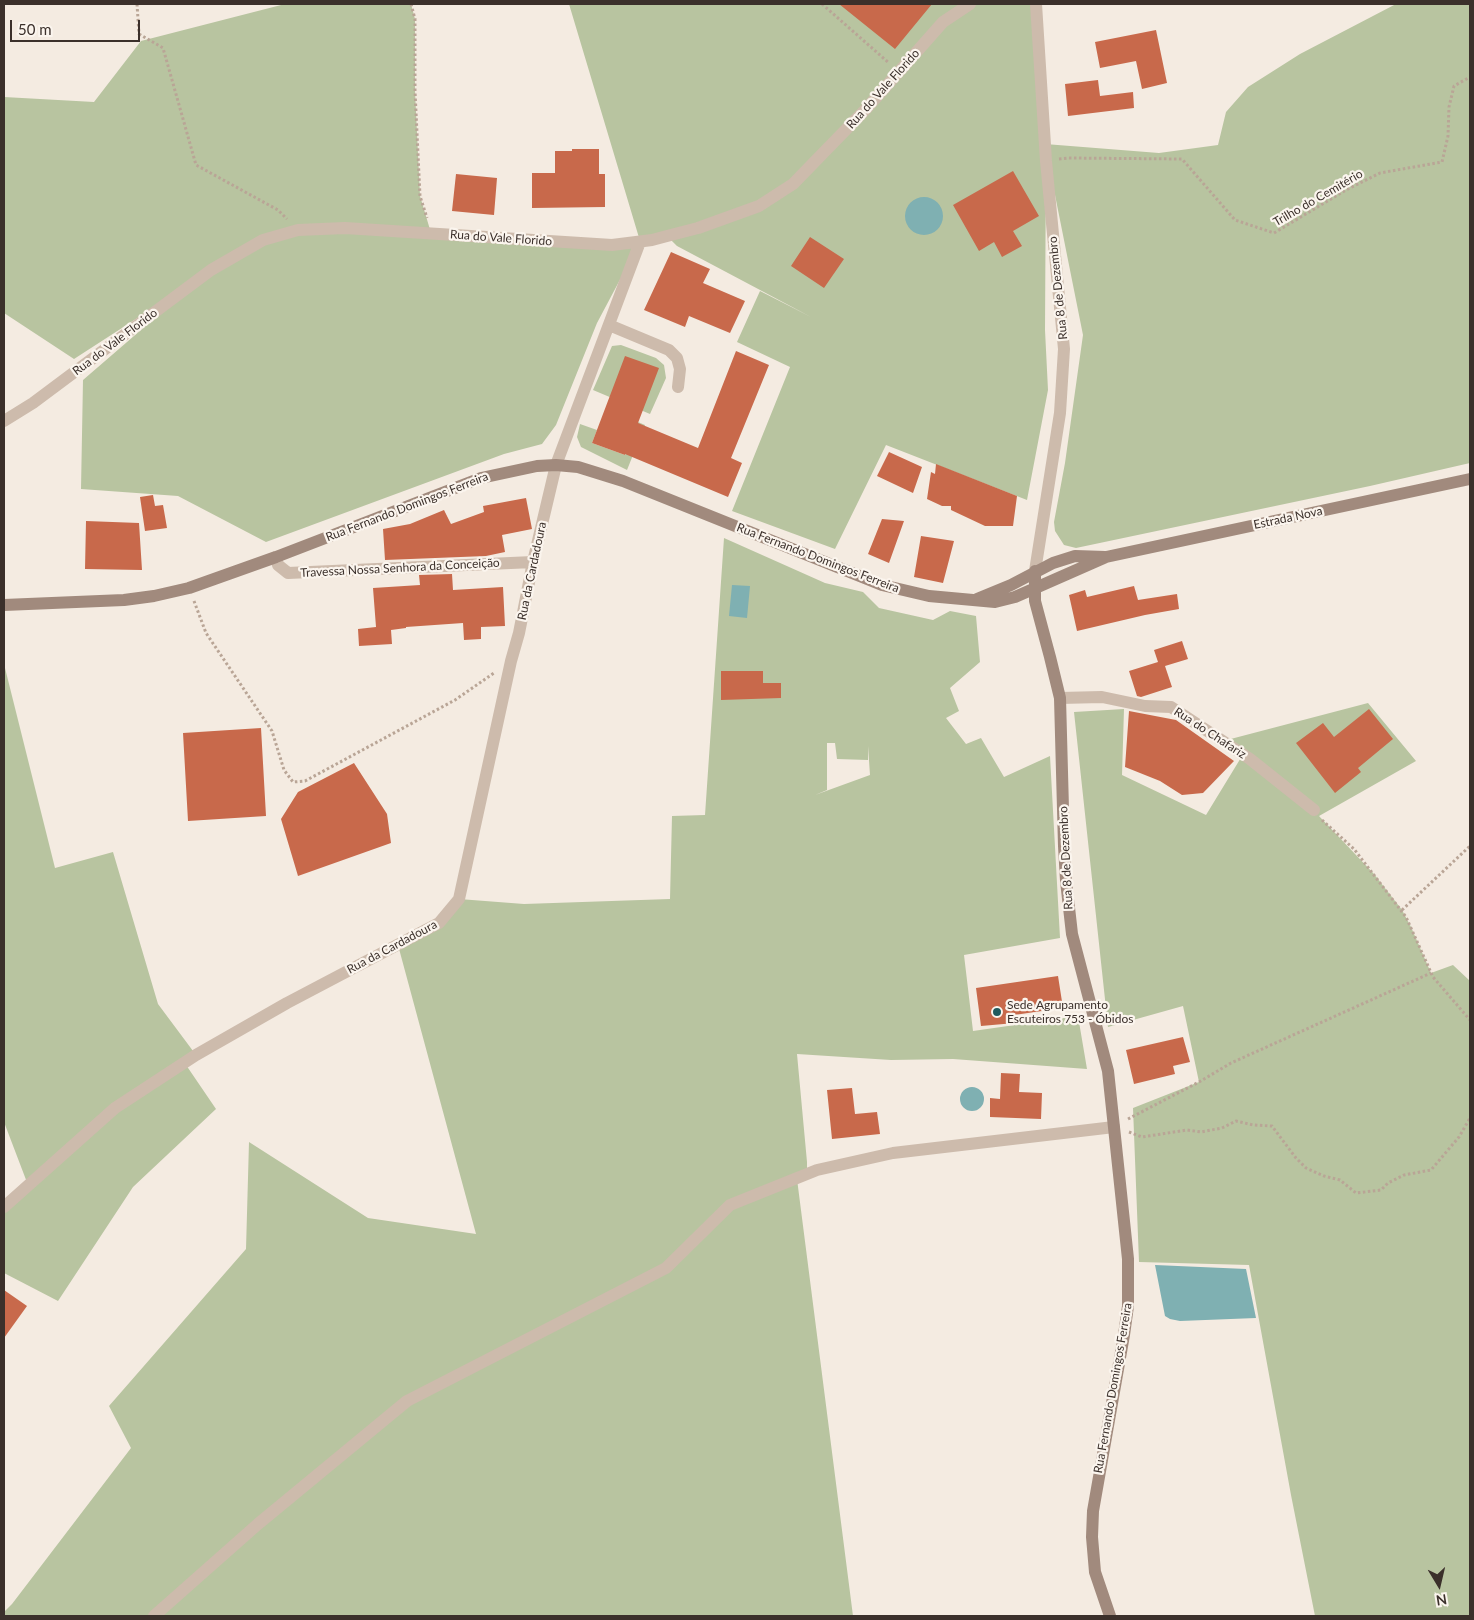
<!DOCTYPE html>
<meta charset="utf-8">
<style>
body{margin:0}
#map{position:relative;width:1474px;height:1620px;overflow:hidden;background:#f4ebe1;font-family:Lato,sans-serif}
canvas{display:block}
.frame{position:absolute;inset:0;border:5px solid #3b302b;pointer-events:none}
.north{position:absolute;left:1414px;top:1560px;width:50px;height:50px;-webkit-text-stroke:4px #fbf5ee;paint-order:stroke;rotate:171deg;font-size:14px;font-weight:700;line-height:20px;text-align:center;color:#3b302b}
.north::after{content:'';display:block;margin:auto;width:18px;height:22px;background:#3b302b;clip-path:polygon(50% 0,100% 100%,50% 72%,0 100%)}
.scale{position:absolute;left:10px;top:20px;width:130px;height:22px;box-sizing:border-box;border:2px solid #3b302b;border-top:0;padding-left:6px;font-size:15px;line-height:18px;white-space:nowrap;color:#3b302b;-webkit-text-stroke:4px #fbf5ee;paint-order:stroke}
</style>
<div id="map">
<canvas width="1474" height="1620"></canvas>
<div class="frame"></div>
<div class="north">N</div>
<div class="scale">50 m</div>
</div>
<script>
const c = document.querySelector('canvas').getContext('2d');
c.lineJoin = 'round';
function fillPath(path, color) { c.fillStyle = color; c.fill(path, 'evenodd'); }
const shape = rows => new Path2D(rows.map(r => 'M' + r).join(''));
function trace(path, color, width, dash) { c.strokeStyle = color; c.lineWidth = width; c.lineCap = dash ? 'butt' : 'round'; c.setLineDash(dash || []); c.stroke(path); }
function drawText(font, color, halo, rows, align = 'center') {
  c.font = font + ' Lato,sans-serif'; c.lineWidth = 4.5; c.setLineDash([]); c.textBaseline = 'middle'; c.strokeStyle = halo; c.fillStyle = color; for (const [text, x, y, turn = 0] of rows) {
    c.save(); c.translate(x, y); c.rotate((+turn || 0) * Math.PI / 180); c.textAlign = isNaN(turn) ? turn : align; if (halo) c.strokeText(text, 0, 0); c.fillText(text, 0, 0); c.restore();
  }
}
fillPath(shape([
 [285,4,411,4,415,19,415,91,420,196,431,233,640,241,569,4,1036,4,1045,144,1159,153,1218,145,1226,112,1248,87,1300,54,1396,4,1470,4,1470,463,1370,486,1076,548,1064,545,1055,531,1054,522,1065,463,1083,335,1046,150,1045,330,1048,390,1027,500,886,445,835,549,732,511,790,367,737,342,760,291,811,317,677,246,667,236,640,242,597,323,556,425,542,444,504,454,266,542,178,496,81,489,83,380,207,273,74,359,4,313,4,97,94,102,141,41],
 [621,345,656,358,664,365,666,378,650,414,593,390,612,346],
 [638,422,645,425,627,470,581,447,577,437,580,424,597,430,592,443,625,455],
 [724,538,825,583,863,592,879,608,933,620,950,611,976,616,980,662,950,688,959,711,946,718,966,744,981,738,1004,777,1050,756,1060,938,964,955,973,1031,1078,1016,1087,1069,953,1059,891,1060,797,1054,807,1162,807,1175,797,1179,853,1616,4,1616,4,1612,12,1604,131,1448,109,1406,246,1249,249,1142,368,1218,476,1234,398,945,439,923,459,899,524,904,670,899,672,816,705,815],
 [827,743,835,743,837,759,868,760,868,746,870,775,815,795,827,790],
 [4,664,55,868,113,852,158,1004,196,1055,184,1062,216,1109,133,1187,58,1301,4,1273,4,1207,28,1185,4,1122],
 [1368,703,1416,761,1319,816,1374,874,1402,910,1411,927,1431,973,1453,965,1470,981,1470,1616,1315,1616,1291,1495,1249,1265,1139,1262,1133,1108,1199,1082,1183,1006,1108,1027,1074,712,1124,709,1122,775,1206,815,1242,756,1223,741]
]), '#b8c4a0');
fillPath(shape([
 '905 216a19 19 0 1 1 38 0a19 19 0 1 1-38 0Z',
 [732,585,750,586,747,618,729,616],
 '960 1099a12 12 0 1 1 24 0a12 12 0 1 1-24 0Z',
 [1155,1265,1246,1269,1256,1318,1180,1321,1170,1319,1165,1316]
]), '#7fb0b2');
fillPath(shape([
 [839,4,932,4,895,49],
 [1156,30,1167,83,1142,89,1136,61,1100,68,1095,42],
 [1098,80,1100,96,1133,92,1134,108,1068,116,1065,84],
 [572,149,599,149,599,174,605,174,605,207,532,208,532,173,555,173,555,151,572,151],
 [1013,171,1039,216,1013,231,1022,246,1002,257,994,242,979,251,953,205],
 [456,174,497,178,494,215,452,211],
 [810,237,844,259,824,288,791,266],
 [671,252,710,269,703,283,745,301,730,333,689,316,685,327,644,310],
 [736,351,769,365,731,458,742,463,728,497,625,454,625,455,592,443,625,356,659,368,638,423,698,448],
 [889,452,922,467,913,493,877,476],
 [936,464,1017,496,1013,526,985,526,951,510,951,506,942,506,927,499,931,472,935,474],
 [153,495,155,506,163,505,167,528,145,531,140,497],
 [526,498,532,529,502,535,505,552,486,556,385,560,383,529,410,524,444,510,451,524,484,512,483,506],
 [882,519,904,521,889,563,868,554],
 [86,521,139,523,142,570,85,569],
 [921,536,954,541,943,583,914,577],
 [452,574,453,590,503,587,505,626,481,627,481,639,464,640,463,623,406,627,406,628,391,630,392,644,359,646,358,629,376,627,373,588,420,585,419,575],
 [1134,586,1138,600,1177,594,1179,609,1145,615,1077,631,1069,595,1085,590,1087,597],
 [1182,641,1188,659,1165,666,1172,687,1141,697,1137,696,1129,671,1158,662,1154,650],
 [721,671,763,671,763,683,781,683,781,698,721,700],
 [1369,709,1393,739,1358,768,1361,772,1335,793,1296,743,1323,723,1334,737],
 [1129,711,1176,720,1234,761,1203,793,1182,795,1160,781,1125,767],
 [261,728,266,816,188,821,183,733],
 [354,763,387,814,391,843,298,876,281,819,298,792],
 [1058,976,1063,1008,1014,1015,1015,1023,981,1026,976,988],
 [1183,1037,1190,1062,1173,1066,1175,1074,1134,1084,1126,1050],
 [1001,1073,1020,1074,1019,1092,1042,1093,1041,1119,990,1117,990,1098,1000,1099],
 [852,1088,855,1114,877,1112,880,1134,832,1139,827,1090],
 [4,1290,27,1306,4,1338]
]), '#c8694b');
trace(shape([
 [137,4,139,34,163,48,196,165,278,210,287,219],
 [411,4,415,19,415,91,420,196,427,218],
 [822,4,889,63],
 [1059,159,1068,158,1182,159,1235,220,1274,233,1346,190,1380,173,1442,162,1448,136,1449,107,1454,86,1470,77],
 [194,601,206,633,272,731,284,770,293,782,305,781,455,700,494,673],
 [1322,820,1354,849,1406,917,1433,977,1470,1020],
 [1402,910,1470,846],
 [1128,1119,1199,1082,1231,1063,1431,973],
 [1129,1132,1142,1137,1187,1130,1201,1132,1222,1128,1236,1121,1253,1125,1272,1126,1296,1158,1306,1168,1324,1176,1340,1180,1356,1193,1381,1190,1388,1183,1404,1175,1431,1170,1459,1137,1470,1118]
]), '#b9a596', 3, [2.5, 2.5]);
trace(shape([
 [609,325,669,350,677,358,680,369,678,387],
 [4,421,33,403,211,270,263,240,298,230,345,228,612,245,652,240,667,236,698,228,759,206,793,184,866,109,943,22,970,4],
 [276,557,278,565,288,573,533,562],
 [1035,571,1060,413,1064,349,1046,161,1036,4],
 [1060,698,1102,697,1145,706,1171,707,1250,759,1314,810],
 [4,1207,115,1108,196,1055,287,1003,439,923,459,899,511,661,519,633,533,562,556,465,640,242],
 [154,1616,258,1524,407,1401,666,1268,730,1205,817,1170,893,1153,1114,1127]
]), '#cdbbac', 12);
trace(shape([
 [1035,571,1035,601,1050,657,1060,698,1064,846,1066,881,1072,934,1108,1071,1128,1259,1128,1306,1124,1335,1093,1511,1092,1537,1095,1572,1110,1616],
 [977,599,1011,585,1053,563,1075,556,1105,557],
 [4,605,124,600,154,596,189,588,276,557,481,478,537,466,556,465,578,467,623,481,882,585,929,596,995,602,1015,597,1106,557,1470,479]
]), '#a18a7d', 12);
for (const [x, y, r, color] of [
 [997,1012,5,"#1f5a5e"]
]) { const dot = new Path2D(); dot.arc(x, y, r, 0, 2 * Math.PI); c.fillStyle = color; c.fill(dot); trace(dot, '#fbf5ee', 2); }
drawText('12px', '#3b302b', '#fbf5ee', [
 ["Rua do Vale Florido",883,89,-48],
 ["Trilho do Cemitério",1318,198,-30],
 ["Rua do Vale Florido",501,238,4],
 ["Rua 8 de Dezembro",1058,288,-96],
 ["Rua do Vale Florido",115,342,-37],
 ["Rua Fernando Domingos Ferreira",407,507,-21],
 ["Estrada Nova",1288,518,-12],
 ["Rua Fernando Domingos Ferreira",818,558,21],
 ["Travessa Nossa Senhora da Conceição",400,568,-3],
 ["Rua da Cardadoura",532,571,-78],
 ["Rua do Chafariz",1210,733,33],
 ["Rua 8 de Dezembro",1066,858,-93],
 ["Rua da Cardadoura",392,947,-28],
 ["Rua Fernando Domingos Ferreira",1113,1388,-80]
]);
drawText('12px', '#3b302b', '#fbf5ee', [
 ["Sede Agrupamento",1007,1005],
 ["Escuteiros 753 - Óbidos",1007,1019]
], 'left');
</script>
